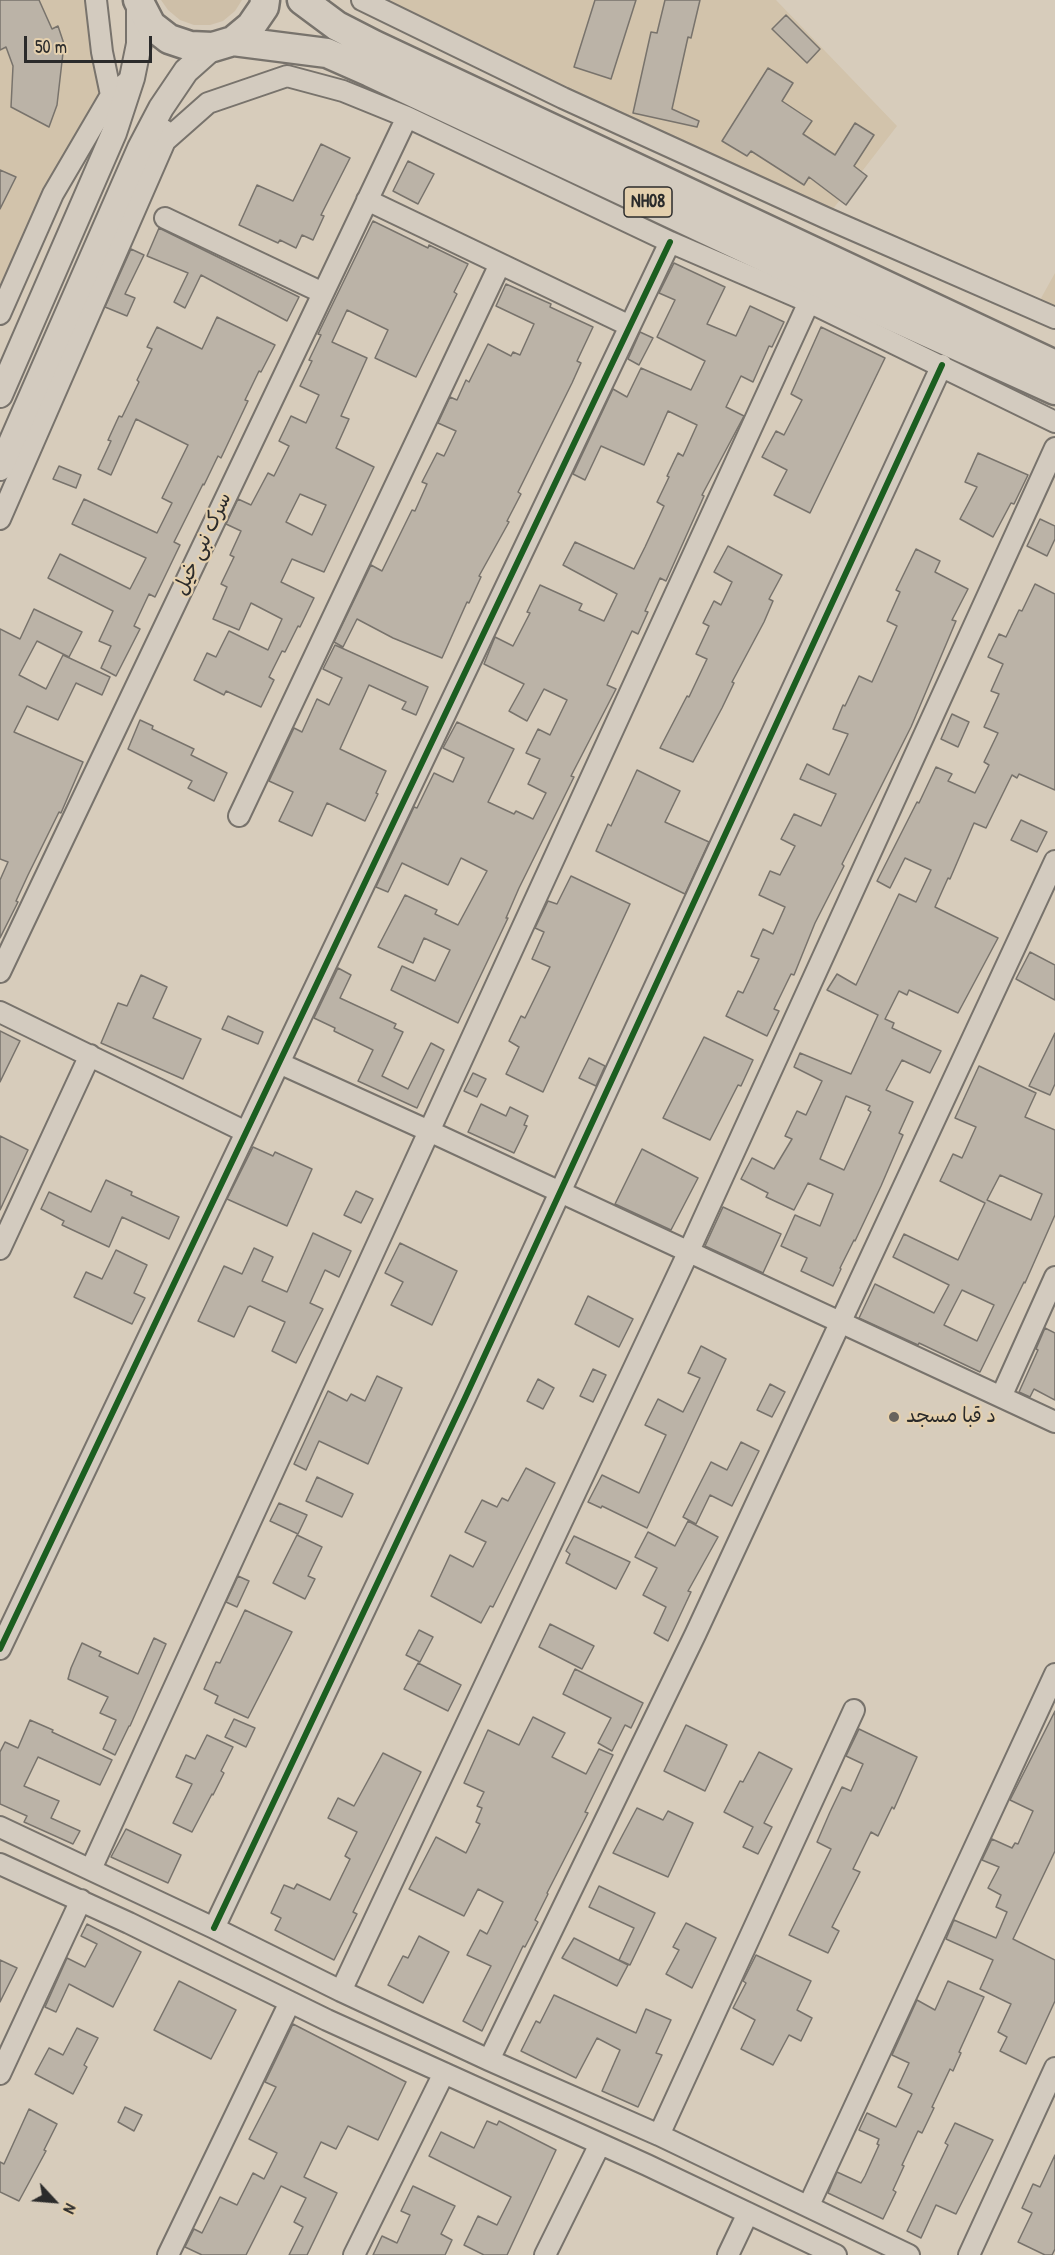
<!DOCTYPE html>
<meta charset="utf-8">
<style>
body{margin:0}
#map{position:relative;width:1055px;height:2255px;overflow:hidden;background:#d7ccbb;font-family:"Patrick Hand",sans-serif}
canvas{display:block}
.north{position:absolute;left:24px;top:2171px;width:60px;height:60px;-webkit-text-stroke:4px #e4d0ae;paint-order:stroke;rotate:116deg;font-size:16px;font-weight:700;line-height:24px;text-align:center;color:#2b2b2b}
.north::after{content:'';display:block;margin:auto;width:21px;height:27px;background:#2b2b2b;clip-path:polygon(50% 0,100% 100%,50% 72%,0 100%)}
.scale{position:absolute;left:24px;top:36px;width:128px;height:27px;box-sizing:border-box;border:3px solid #2b2b2b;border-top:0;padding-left:8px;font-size:18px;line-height:21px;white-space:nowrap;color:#2b2b2b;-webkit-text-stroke:4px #e4d0ae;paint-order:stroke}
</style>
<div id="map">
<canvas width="1055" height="2255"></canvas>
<div class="north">N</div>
<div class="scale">50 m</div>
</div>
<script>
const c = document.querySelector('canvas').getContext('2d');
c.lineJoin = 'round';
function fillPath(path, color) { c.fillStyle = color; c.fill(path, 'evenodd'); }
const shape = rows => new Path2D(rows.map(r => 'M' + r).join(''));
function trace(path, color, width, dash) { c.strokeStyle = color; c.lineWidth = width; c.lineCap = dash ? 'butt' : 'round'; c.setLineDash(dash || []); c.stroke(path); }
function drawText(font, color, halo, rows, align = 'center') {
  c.font = font + ' "Patrick Hand","Playpen Sans Arabic",sans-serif'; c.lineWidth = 4.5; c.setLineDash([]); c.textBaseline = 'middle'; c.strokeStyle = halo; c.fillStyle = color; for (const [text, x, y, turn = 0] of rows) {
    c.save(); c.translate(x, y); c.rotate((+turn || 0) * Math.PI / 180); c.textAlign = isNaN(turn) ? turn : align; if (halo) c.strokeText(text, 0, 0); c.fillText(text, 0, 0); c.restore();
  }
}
fillPath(shape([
 [0,0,96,0,111,95,0,314],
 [362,0,776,0,897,126,826,218],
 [1055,273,1055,318,1035,309]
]), '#d2c3ab');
fillPath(shape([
 [161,0,242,0,235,11,223,21,210,25,194,25,180,20,168,10]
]), '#cebfa8');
const building = shape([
 [0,0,39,0,52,29,58,26,64,44,57,105,49,127,11,107,13,66,6,47,0,50,0,0],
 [595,0,636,0,611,79,574,67,595,0],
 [665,0,700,0,691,38,688,37,672,109,699,121,697,127,633,113,651,32,657,33,665,0],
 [786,15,820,49,807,63,772,29,786,15],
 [768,68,793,83,782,101,812,121,803,134,835,155,855,123,874,135,854,166,867,176,846,205,809,177,804,185,751,151,747,156,722,141,768,68],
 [321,144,350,158,321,215,324,216,313,240,302,235,296,248,280,240,278,243,239,225,257,185,293,201,321,144],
 [408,161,434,174,418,204,393,191,408,161],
 [0,170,16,177,0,209,0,170],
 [373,221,428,248,429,245,468,264,454,292,457,294,416,377,375,358,388,330,347,310,332,342,367,358,341,416,349,419,336,448,374,467,324,572,292,559,281,582,314,598,300,627,298,626,285,652,282,651,269,677,274,680,261,707,226,691,224,695,194,680,207,653,216,657,229,631,268,650,282,619,251,603,239,630,213,619,227,587,221,584,234,557,230,555,241,531,226,524,238,499,251,505,268,473,274,476,289,446,279,441,291,416,306,423,319,395,300,386,312,361,309,360,321,335,318,334,373,221],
 [300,494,326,505,312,535,286,522,300,494],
 [159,228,299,297,287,321,201,275,185,308,174,302,188,273,147,256,159,228],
 [131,249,144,255,125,294,135,298,127,316,105,307,131,249],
 [674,263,725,287,707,324,736,336,750,306,784,322,772,347,769,346,753,382,741,376,726,407,744,416,702,495,704,496,666,581,660,578,645,611,648,612,638,634,632,631,607,685,616,689,571,776,574,777,519,888,506,918,508,918,458,1023,391,990,402,966,435,981,450,950,424,938,413,963,378,947,405,895,437,910,435,914,458,925,487,871,461,858,448,885,402,863,388,892,376,887,414,807,417,808,434,773,453,782,464,758,443,748,457,722,514,749,488,802,514,814,516,811,533,819,546,793,528,784,540,759,526,753,538,729,550,735,567,700,544,689,527,721,509,711,524,684,484,664,495,637,513,646,530,613,527,612,540,585,582,604,579,610,604,621,617,594,563,565,575,542,634,569,645,547,664,506,657,502,669,477,667,476,678,453,683,456,697,425,668,411,644,465,601,446,585,480,573,474,613,389,627,397,641,368,691,390,705,361,657,337,675,300,659,293,674,263],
 [506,284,551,304,550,307,593,327,577,361,581,363,572,383,518,492,521,494,507,521,509,522,479,576,481,577,469,603,467,602,442,658,393,638,357,619,343,647,334,642,371,565,382,571,412,510,415,511,427,484,422,482,437,453,444,456,456,431,438,423,450,397,457,400,466,380,469,382,488,344,511,356,513,352,520,355,534,324,496,306,506,284],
 [217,317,275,345,261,372,259,371,245,400,248,401,221,458,218,456,204,485,203,484,174,542,180,545,155,597,149,594,134,626,140,629,116,676,101,668,111,646,99,641,113,611,48,578,60,554,130,589,146,558,72,524,84,499,157,533,172,503,162,498,188,445,136,419,111,475,98,469,111,441,108,440,119,416,122,417,139,382,137,380,152,349,147,347,157,327,202,349,217,317],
 [821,327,885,358,810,513,774,495,787,470,762,457,776,431,784,435,802,400,791,394,821,327],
 [640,332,653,338,639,365,628,359,640,332],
 [978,453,1028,475,1014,504,1011,503,993,537,960,519,977,487,965,482,978,453],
 [59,466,81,475,76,488,53,479,59,466],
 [1040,519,1055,526,1055,539,1047,556,1027,546,1040,519],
 [728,546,782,575,769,599,773,601,764,622,732,682,734,683,722,708,693,762,660,748,687,696,689,697,707,659,696,654,709,626,703,623,714,601,721,605,732,582,714,572,728,546],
 [916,549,940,561,935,572,968,589,952,620,956,621,911,727,842,864,844,866,815,923,794,975,791,974,774,1009,779,1011,767,1036,726,1016,738,991,743,993,759,959,751,956,763,929,773,934,785,907,759,895,770,871,780,875,795,846,781,839,794,814,821,826,836,794,800,779,807,764,829,775,848,734,833,729,843,705,845,706,859,676,872,682,897,626,887,621,900,592,896,590,916,549],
 [1035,584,1055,594,1055,790,1019,774,1017,778,1012,775,986,828,974,823,950,879,948,878,935,907,998,938,958,1013,909,990,907,995,899,991,885,1019,894,1023,892,1028,941,1051,930,1073,902,1060,886,1090,913,1102,899,1133,903,1135,881,1186,855,1241,854,1240,840,1268,841,1269,833,1286,801,1271,807,1258,781,1246,795,1215,820,1226,833,1194,808,1183,794,1210,766,1197,768,1193,741,1179,752,1158,774,1169,792,1139,785,1136,797,1111,806,1115,822,1081,794,1067,800,1053,851,1074,878,1015,827,990,837,974,856,985,899,894,916,902,931,870,905,858,890,888,877,881,917,802,919,803,936,767,952,774,948,781,975,793,989,765,984,762,998,733,984,727,999,694,991,691,1003,664,988,657,999,634,1006,637,1019,610,1022,611,1035,584],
 [846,1096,870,1106,868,1110,871,1112,844,1170,820,1159,846,1096],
 [34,609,82,632,69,657,37,641,19,675,46,689,63,655,110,677,102,695,76,683,58,720,27,706,14,732,83,762,61,813,59,812,28,875,16,901,18,902,0,938,0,880,8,862,0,859,0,629,20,639,34,609],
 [335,645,428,687,416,715,402,709,406,702,369,685,340,749,386,771,376,793,378,794,365,821,327,803,312,836,279,821,293,792,269,781,294,728,302,732,317,699,329,705,342,678,323,669,335,645],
 [952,714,969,722,958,747,941,739,952,714],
 [140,720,153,726,152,729,194,749,191,755,227,773,214,801,188,788,192,781,128,749,140,720],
 [637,770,680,791,665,822,709,842,685,894,596,851,608,824,611,826,637,770],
 [1021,820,1047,832,1037,852,1011,840,1021,820],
 [571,876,630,904,543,1092,506,1074,519,1047,509,1041,521,1016,525,1018,550,967,532,959,544,932,535,928,548,901,557,904,571,876],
 [1030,952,1055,965,1055,1000,1016,979,1030,952],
 [338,968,351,975,340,998,396,1024,394,1028,403,1032,382,1076,408,1089,431,1043,444,1050,417,1108,358,1081,373,1050,334,1031,335,1028,314,1018,338,968],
 [141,975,167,987,153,1018,201,1039,183,1079,101,1043,118,1003,127,1006,141,975],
 [228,1016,263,1032,258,1044,222,1029,228,1016],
 [0,1031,20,1041,0,1082,0,1031],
 [1055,1033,1055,1084,1050,1095,1029,1086,1055,1033],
 [704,1037,753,1060,741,1086,738,1085,710,1140,663,1118,704,1037],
 [589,1058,605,1066,596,1086,579,1078,589,1058],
 [979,1066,1036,1093,1025,1117,1055,1130,1055,1215,1025,1283,1024,1282,980,1372,919,1343,918,1345,859,1318,875,1284,934,1313,949,1285,893,1257,904,1234,958,1260,985,1203,940,1181,953,1154,962,1158,976,1127,955,1118,979,1066],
 [1000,1175,1042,1194,1031,1220,987,1200,1000,1175],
 [962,1290,994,1305,977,1341,944,1325,962,1290],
 [473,1073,486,1079,477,1097,464,1091,473,1073],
 [481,1104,506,1116,510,1107,528,1116,524,1125,527,1126,514,1153,468,1132,481,1104],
 [0,1136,28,1150,0,1210,0,1136],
 [253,1147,273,1156,275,1152,312,1169,287,1226,227,1199,253,1147],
 [642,1149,698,1178,671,1230,615,1204,642,1149],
 [106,1180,132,1192,131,1195,179,1217,169,1239,122,1217,109,1247,62,1225,64,1221,41,1209,49,1192,91,1212,106,1180],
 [356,1191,373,1199,361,1223,344,1215,356,1191],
 [723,1207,781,1234,763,1273,705,1246,723,1207],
 [313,1233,351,1251,339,1277,325,1270,310,1303,323,1309,296,1363,272,1351,285,1322,250,1306,248,1307,234,1337,198,1321,224,1266,242,1274,254,1248,273,1257,262,1281,287,1292,313,1233],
 [400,1243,457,1271,432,1325,391,1305,403,1282,385,1273,400,1243],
 [116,1250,147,1265,134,1293,145,1298,132,1324,74,1297,86,1272,102,1279,116,1250],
 [588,1296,633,1319,619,1347,575,1324,588,1296],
 [1045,1328,1055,1333,1055,1400,1034,1389,1030,1397,1019,1392,1038,1350,1036,1349,1045,1328],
 [701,1346,726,1359,647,1528,602,1506,601,1508,588,1502,602,1475,639,1493,666,1435,645,1425,658,1399,683,1412,700,1378,688,1373,701,1346],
 [593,1369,606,1375,593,1402,580,1396,593,1369],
 [377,1376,402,1388,368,1464,319,1441,306,1470,294,1464,328,1391,347,1401,351,1394,365,1401,377,1376],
 [538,1379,554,1388,543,1409,527,1401,538,1379],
 [770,1384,785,1392,772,1417,757,1410,770,1384],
 [741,1442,759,1451,732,1506,710,1495,696,1524,683,1517,711,1462,727,1470,741,1442],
 [526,1468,555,1483,493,1607,490,1606,481,1623,431,1596,450,1555,473,1567,486,1542,465,1532,482,1500,497,1507,502,1498,508,1501,526,1468],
 [317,1477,353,1494,342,1517,306,1501,317,1477],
 [279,1503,307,1515,298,1534,270,1521,279,1503],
 [688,1521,718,1537,688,1591,691,1592,668,1641,654,1633,666,1607,643,1595,657,1568,635,1557,648,1532,675,1546,688,1521],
 [297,1535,322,1547,308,1576,315,1579,305,1599,273,1583,297,1535],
 [574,1536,630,1562,616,1589,566,1563,570,1554,566,1551,574,1536],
 [238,1576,249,1581,237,1607,226,1602,238,1576],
 [245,1610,292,1632,248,1718,215,1703,218,1696,204,1689,216,1662,220,1663,245,1610],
 [550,1624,594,1646,582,1669,539,1647,550,1624],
 [419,1630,433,1637,420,1662,406,1655,419,1630],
 [154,1638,166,1644,130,1726,129,1726,115,1755,103,1749,116,1720,100,1713,108,1697,68,1679,71,1668,82,1643,101,1652,99,1656,138,1674,154,1638],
 [418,1663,461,1685,448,1711,404,1689,418,1663],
 [575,1669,643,1703,631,1728,625,1725,612,1751,598,1743,611,1718,563,1694,575,1669],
 [1055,1711,1055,1851,1013,1939,1055,1960,1055,2001,1026,2064,1000,2051,1007,2037,998,2032,1011,2004,980,1989,993,1960,946,1939,954,1920,996,1938,1007,1912,996,1907,1001,1895,988,1888,999,1867,982,1860,992,1839,1012,1848,1015,1843,1018,1844,1033,1811,1010,1800,1055,1711],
 [533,1717,565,1733,552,1757,586,1774,599,1749,613,1755,585,1812,588,1813,547,1893,548,1894,535,1920,538,1922,525,1947,523,1946,482,2031,463,2021,491,1966,467,1955,480,1930,487,1934,503,1902,478,1889,464,1916,409,1889,436,1837,466,1853,480,1824,476,1822,482,1808,477,1806,484,1792,464,1783,488,1730,519,1745,533,1717],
 [234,1719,255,1728,246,1747,225,1737,234,1719],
 [30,1720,53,1730,52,1732,112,1760,100,1785,38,1757,24,1786,59,1801,51,1818,80,1831,73,1844,24,1822,27,1816,0,1804,0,1752,5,1742,18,1748,30,1720],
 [686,1725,727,1745,705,1791,664,1771,686,1725],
 [859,1729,917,1757,894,1809,892,1807,878,1836,871,1832,853,1869,860,1872,832,1927,839,1931,828,1953,789,1935,831,1849,817,1842,830,1812,842,1787,851,1791,863,1764,846,1756,859,1729],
 [207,1735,233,1747,221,1771,224,1773,213,1795,212,1794,192,1832,173,1823,192,1784,176,1777,186,1755,195,1759,207,1735],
 [759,1752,792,1769,764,1823,772,1827,758,1854,743,1847,753,1827,724,1812,740,1781,743,1782,759,1752],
 [383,1753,421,1772,353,1912,357,1914,334,1960,275,1930,281,1918,271,1913,284,1885,294,1889,297,1884,330,1900,350,1859,345,1856,357,1832,328,1818,338,1798,354,1806,383,1753],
 [637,1808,663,1820,668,1811,693,1823,668,1877,613,1853,637,1808],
 [126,1829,181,1855,168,1883,111,1857,126,1829],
 [599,1886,655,1913,630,1965,619,1960,634,1928,589,1907,599,1886],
 [686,1923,716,1938,692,1988,666,1974,679,1950,673,1947,686,1923],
 [87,1924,141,1952,113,2007,69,1984,56,2012,45,2007,67,1958,85,1967,97,1944,81,1936,87,1924],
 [419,1936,449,1952,423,2003,388,1985,403,1956,408,1958,419,1936],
 [574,1938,628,1965,617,1986,562,1958,574,1938],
 [756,1955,811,1981,797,2010,812,2018,801,2041,789,2035,773,2065,741,2049,755,2020,733,2008,746,1983,743,1981,756,1955],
 [0,1960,17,1968,0,2002,0,1960],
 [179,1981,236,2010,211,2059,154,2030,179,1981],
 [948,1981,984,1997,959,2052,961,2053,953,2071,950,2069,932,2107,934,2108,922,2133,918,2131,902,2165,904,2166,893,2190,896,2192,883,2219,828,2193,837,2172,861,2183,865,2176,879,2145,877,2144,879,2139,859,2130,867,2113,896,2127,912,2094,898,2087,909,2063,892,2055,917,2000,935,2010,948,1981],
 [554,1995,636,2033,646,2009,671,2020,656,2053,662,2055,638,2107,602,2091,620,2050,597,2038,576,2078,521,2051,536,2021,540,2023,554,1995],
 [293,2024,406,2082,378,2140,348,2126,336,2149,321,2142,304,2177,337,2193,307,2255,289,2255,303,2227,294,2222,306,2198,281,2186,246,2255,202,2255,185,2247,194,2229,202,2233,220,2197,237,2205,253,2173,264,2179,277,2153,249,2139,276,2087,265,2082,293,2024],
 [77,2028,98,2038,84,2065,87,2067,73,2094,35,2074,49,2048,63,2055,77,2028],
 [125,2107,142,2115,134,2131,118,2122,125,2107],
 [29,2109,57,2124,44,2150,46,2151,19,2201,0,2192,0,2162,4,2164,29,2109],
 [487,2121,497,2125,499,2121,556,2150,507,2255,484,2255,464,2245,478,2216,497,2225,511,2197,429,2156,441,2132,474,2148,487,2121],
 [955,2123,993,2140,956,2214,936,2205,921,2238,907,2231,948,2145,945,2143,955,2123],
 [1055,2155,1055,2249,1052,2255,1045,2255,1018,2242,1032,2213,1022,2208,1033,2184,1040,2187,1055,2155],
 [413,2186,455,2206,441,2234,452,2240,445,2255,373,2255,382,2236,397,2243,410,2215,401,2211,413,2186]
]);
fillPath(building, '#bbb3a7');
trace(building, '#78736c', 1.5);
const minor = shape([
 [96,0,102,52,111,95],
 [362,0,563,98,826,218,1055,318],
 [165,141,208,103,287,76,343,91,407,117,670,242,809,302,1055,422],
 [367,200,630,326],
 [165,218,323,293],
 [0,314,53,194,111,95,132,78],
 [0,519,165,141,164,130],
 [239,816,500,264],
 [0,972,407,117],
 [0,1012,246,1132],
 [279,1063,429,1131,1055,1422],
 [0,1249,90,1055],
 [1001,1397,1055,1277],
 [0,1649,670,242],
 [0,1827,214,1928,341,1991,489,2060,659,2135,909,2255],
 [0,1864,129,1923,327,2020,647,2165,836,2255],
 [91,1869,809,302],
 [214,1928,465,1398,942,365],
 [341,1991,688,1253,1055,448],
 [489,2060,695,1635,1055,861],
 [0,2074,81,1900],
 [659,2135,854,1710],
 [809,2205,1055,1674],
 [168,2255,290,2002],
 [354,2255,444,2073],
 [545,2255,600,2144],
 [728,2255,748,2213],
 [969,2255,1055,2068]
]);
const major = shape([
 [0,395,114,133,132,78,139,44,139,5],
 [0,468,140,148,161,108,186,71,213,47]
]);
const highway = shape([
 [138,0,151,25,169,39,190,46,213,47,233,41,251,26,264,7,265,0],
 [302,0,337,26,374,45,1055,365],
 [233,41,327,53,370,72,843,294,1055,390]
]);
trace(minor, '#78736c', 24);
trace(major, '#78736c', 28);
trace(highway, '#78736c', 33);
trace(minor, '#d3cbbf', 20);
trace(major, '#d3cbbf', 24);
trace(highway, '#d3cbbf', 28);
trace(shape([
 [0,1649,670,242],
 [214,1928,465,1398,942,365]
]), '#1b5e20', 6);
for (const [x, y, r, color] of [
 [894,1417,6,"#67635d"]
]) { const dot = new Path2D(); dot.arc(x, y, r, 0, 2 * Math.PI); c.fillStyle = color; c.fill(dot); trace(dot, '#e4d0ae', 2); }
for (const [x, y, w] of [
 [648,202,48]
]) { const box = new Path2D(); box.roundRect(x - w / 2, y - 15, w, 30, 4.5); c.fillStyle = '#e4d0ae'; c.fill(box); trace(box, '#2b2b2b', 1.5); }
drawText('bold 18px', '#2b2b2b', null, [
 ["NH08",648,202]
]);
drawText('20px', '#2b2b2b', '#e4d0ae', [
 ["سرک نبی خیل",203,544,-65]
]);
drawText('20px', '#2b2b2b', '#e4d0ae', [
 ["د قبا مسجد",906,1417]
], 'left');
</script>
